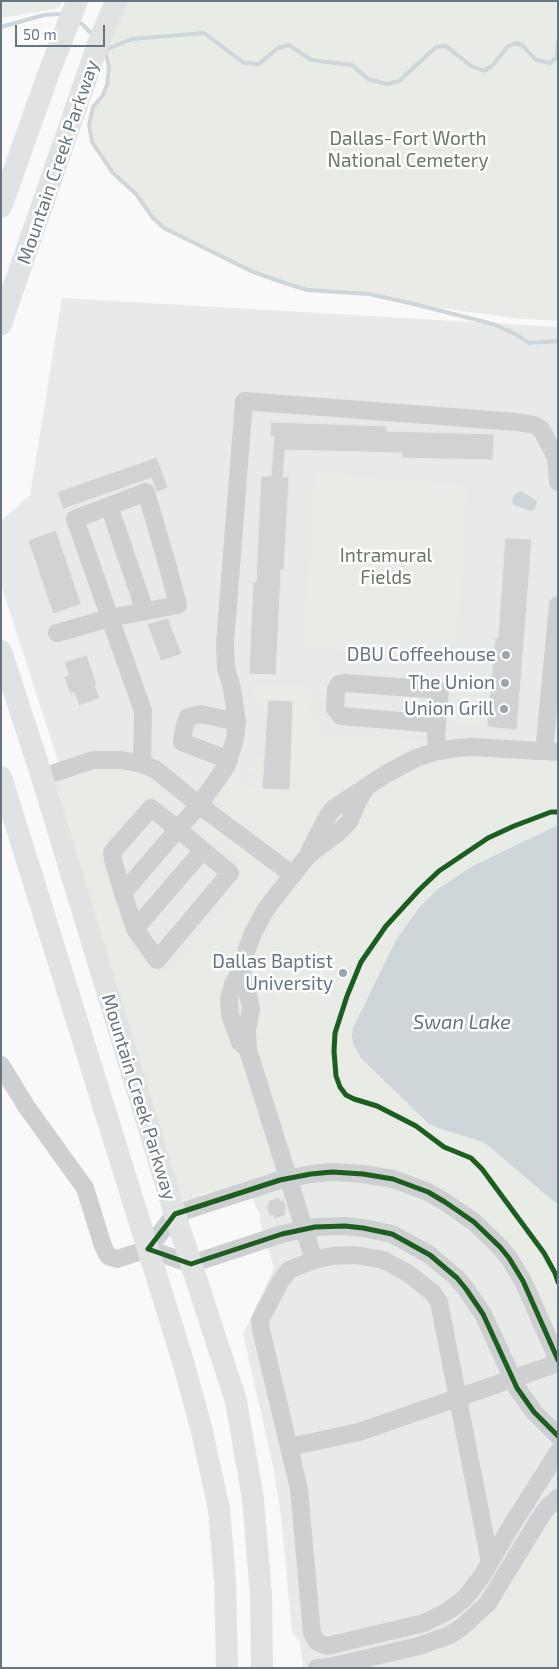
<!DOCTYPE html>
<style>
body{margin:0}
#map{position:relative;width:559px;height:1669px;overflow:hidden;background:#f9f9f9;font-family:"Exo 2",sans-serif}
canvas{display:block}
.frame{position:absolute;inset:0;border:2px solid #657683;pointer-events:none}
.scale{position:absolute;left:15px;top:25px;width:90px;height:22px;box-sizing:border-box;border:2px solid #657683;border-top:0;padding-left:6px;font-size:15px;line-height:18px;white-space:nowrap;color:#657683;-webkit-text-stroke:4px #fff;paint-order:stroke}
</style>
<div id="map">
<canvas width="559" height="1669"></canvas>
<div class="frame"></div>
<div class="scale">50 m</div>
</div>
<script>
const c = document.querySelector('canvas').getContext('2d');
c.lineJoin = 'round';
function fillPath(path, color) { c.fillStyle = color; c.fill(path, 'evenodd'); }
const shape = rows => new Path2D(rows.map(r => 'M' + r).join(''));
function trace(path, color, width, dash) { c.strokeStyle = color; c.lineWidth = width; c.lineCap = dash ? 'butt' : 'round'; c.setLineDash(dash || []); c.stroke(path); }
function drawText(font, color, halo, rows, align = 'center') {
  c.font = font + ' "Exo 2",sans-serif'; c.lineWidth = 5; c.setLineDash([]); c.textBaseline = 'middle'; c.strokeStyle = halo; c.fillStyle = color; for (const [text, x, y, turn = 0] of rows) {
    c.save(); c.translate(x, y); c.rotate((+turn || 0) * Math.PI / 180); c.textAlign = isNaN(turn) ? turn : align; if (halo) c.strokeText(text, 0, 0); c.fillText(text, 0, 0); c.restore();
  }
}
fillPath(shape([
 [62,298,558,327,558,1668,303,1668,300,1642,292,1632,281,1516,273,1466,243,1334,274,1268,260,1222,260,1213,255,1205,246,1182,188,1148,61,770,1,585,1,521,30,495]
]), '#e8e9e9');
fillPath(shape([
 [1,1,62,1,59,8,1,18],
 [119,1,558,1,558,321,513,318,415,304,369,294,307,290,253,272,164,228,153,218,136,194,113,173,92,142,89,125,93,107,103,95,107,85,109,67,105,50],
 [315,472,468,485,456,661,303,648],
 [456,681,484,682,481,726,453,725],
 [293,684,311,685,309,716,319,719,321,722,321,733,426,740,427,742,424,747,398,757,372,774,311,837,295,860,290,863,221,812,214,802,217,801,221,792,233,773,239,775,243,786,290,790,293,701,268,700,267,706,255,706,251,685],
 [251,754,264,755,264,762,248,762],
 [481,754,558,761,558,809,517,822,477,841,439,867,422,882,391,916,367,949,346,990,340,1007,330,1046,332,1071,336,1085,340,1093,344,1098,392,1116,418,1131,440,1147,466,1159,478,1167,484,1174,488,1183,534,1243,550,1268,556,1284,551,1289,549,1293,551,1299,558,1306,558,1340,525,1275,440,1192,294,1168,253,1046,247,972,267,919,363,801,391,778,434,759],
 [247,765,263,767,263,774,244,773],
 [104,766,145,775,162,783,187,803,186,809,178,819,173,817,179,810,160,794,155,801,148,802,141,796,106,838,105,837,101,841,109,847,128,924,136,947,142,956,158,969,162,967,168,973,244,880,237,875,237,870,243,863,200,827,204,818,206,817,275,872,277,877,276,883,237,954,237,1043,272,1161,274,1170,270,1175,209,1195,208,1193,202,1194,202,1197,186,1202,180,1199,55,782,57,778],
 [243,777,263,778,262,785,246,784],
 [558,814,558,1272,545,1249,495,1183,486,1169,475,1158,451,1147,414,1122,383,1105,350,1095,345,1092,340,1081,338,1072,336,1045,346,1005,365,961,390,925,426,886,448,866,481,845,504,832,533,821],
 [558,1506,558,1668,408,1668,407,1654,456,1636],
 [400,1656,402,1668,351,1668]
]), '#e8ebe6');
fillPath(shape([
 [521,491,537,501,535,509,531,511,514,505,512,501,514,495],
 [558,825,558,1205,484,1142,441,1129,429,1124,361,1058,353,1044,352,1035,353,1028,396,940,419,908,438,889,471,867]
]), '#ced6d9');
trace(shape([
 [77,22,82,24,93,35],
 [1,27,44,15,61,14,64,16],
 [105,50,132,39,204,33,244,63,259,64,278,48,289,45,311,60,352,65,368,79,387,84,399,81,436,47,446,46,471,66,484,71,493,65,508,46,516,43,522,45,536,60,550,63,557,57,558,41],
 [105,51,109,67,107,85,103,95,93,107,89,125,92,142,113,173,136,194,153,218,164,228,253,272,282,282,307,290,369,294,414,304,493,324,515,334,529,343,558,341]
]), '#ced6d9', 4);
const building = shape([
 [271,422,387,426,387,431,494,434,493,460,402,458,402,453,285,450,283,477,289,477,284,570,281,570,276,675,249,674,253,582,256,582,261,476,271,476,274,437,270,437,271,422],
 [157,457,168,488,157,492,151,478,63,509,57,492,157,457],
 [56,530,81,604,53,614,28,540,56,530],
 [505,538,532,539,517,730,487,727,495,638,498,638,505,538],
 [168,618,182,654,161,661,147,624,168,618],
 [87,655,97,685,95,686,100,698,79,706,74,692,70,694,64,677,69,675,64,662,87,655],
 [268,700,293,701,290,790,262,789,268,700],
 [279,1197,280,1201,284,1200,287,1210,284,1211,286,1215,274,1219,273,1215,269,1216,266,1205,269,1204,268,1201,279,1197]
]);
fillPath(building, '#d0d2d3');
trace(building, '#e8e8e8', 1);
trace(shape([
 [109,506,145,611],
 [57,633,110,618,178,605,166,560,146,492,75,519,110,618,143,711,142,764],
 [437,724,341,716,335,709,336,689,339,684,344,683,440,690,436,736,438,751],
 [544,751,558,605],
 [229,760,182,742,184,728,188,717,201,714,237,722],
 [42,777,93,760,121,760,142,764,155,769,199,805,293,875],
 [310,850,329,814,334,808,386,774,416,758,438,751,458,748,473,747,558,752],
 [123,893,113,860,112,853,115,849,151,808,178,829,230,873,157,960,135,929,123,893,178,829,199,805,226,767,235,739,237,722,232,688,226,668,225,643,244,401,517,422,534,425,541,429,556,457,558,482],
 [135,929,203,850],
 [241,972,245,980,251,1009,247,1031,248,1050,314,1260],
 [248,1050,240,1042,230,1015,229,999,233,984,243,968,244,957,253,933,266,909,305,859,313,851,337,834,349,822,358,801,366,788],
 [1,1065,26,1106,85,1188,103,1246,108,1256,117,1259,148,1249],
 [148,1249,175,1214,280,1180,311,1174,332,1172,363,1174,393,1179,428,1192,445,1202,474,1222,500,1247,509,1258,523,1281,558,1360],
 [148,1249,191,1264,282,1234,315,1227,345,1226,363,1228,392,1234,430,1255,457,1278,466,1289,483,1314,517,1388,534,1412,558,1436],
 [289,1447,359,1432,558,1363],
 [490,1562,439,1302,433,1293,409,1274,384,1260,356,1255,332,1256,314,1260,289,1270,280,1282,260,1320,261,1330,299,1489,312,1633,317,1642,327,1646,424,1623,448,1611,465,1598,482,1576,511,1526,558,1452],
 [317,1668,329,1667,419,1646,450,1635,462,1627,488,1603,538,1521,547,1508,558,1498]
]), '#cecfd0', 18);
trace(shape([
 [1,207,48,75,77,1],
 [1,324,98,44,116,1],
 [1,651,42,777,175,1214,236,1401,253,1499,261,1595,262,1668],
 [1,777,182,1358,201,1427,219,1509,225,1581,227,1668]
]), '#e1e2e2', 22);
trace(shape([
 [558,812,551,812,514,826,488,838,439,871,420,889,386,926,361,962,347,996,335,1033,334,1051,336,1076,340,1087,346,1095,354,1099,377,1106,416,1126,444,1147,471,1158,482,1169,544,1253,555,1273,558,1282],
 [558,1360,523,1281,509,1258,500,1247,474,1222,445,1202,428,1192,393,1179,363,1174,332,1172,311,1174,280,1180,175,1214,148,1249,191,1264,282,1234,315,1227,345,1226,363,1228,392,1234,430,1255,457,1278,466,1289,483,1314,517,1388,534,1412,558,1436]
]), '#1b5e20', 5);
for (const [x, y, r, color] of [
 [506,655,5,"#99a4ac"],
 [505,683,5,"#99a4ac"],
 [504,709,5,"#99a4ac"],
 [343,973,5,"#99a4ac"]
]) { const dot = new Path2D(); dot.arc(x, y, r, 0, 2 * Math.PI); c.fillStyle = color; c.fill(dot); trace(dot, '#fff', 2); }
drawText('19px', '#687a64', '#fff', [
 ["Dallas-Fort Worth",408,139],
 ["National Cemetery",408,161],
 ["Intramural",386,556],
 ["Fields",386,578]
]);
drawText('19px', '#657683', '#fff', [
 ["Mountain Creek Parkway",58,162,-71],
 ["Mountain Creek Parkway",139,1097,73]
]);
drawText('19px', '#657683', '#fff', [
 ["DBU Coffeehouse",496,655],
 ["The Union",495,683],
 ["Union Grill",494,709],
 ["Dallas Baptist",333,962],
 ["University",333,984]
], 'right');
drawText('italic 20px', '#60757c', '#fff', [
 ["Swan Lake",462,1022]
]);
</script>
